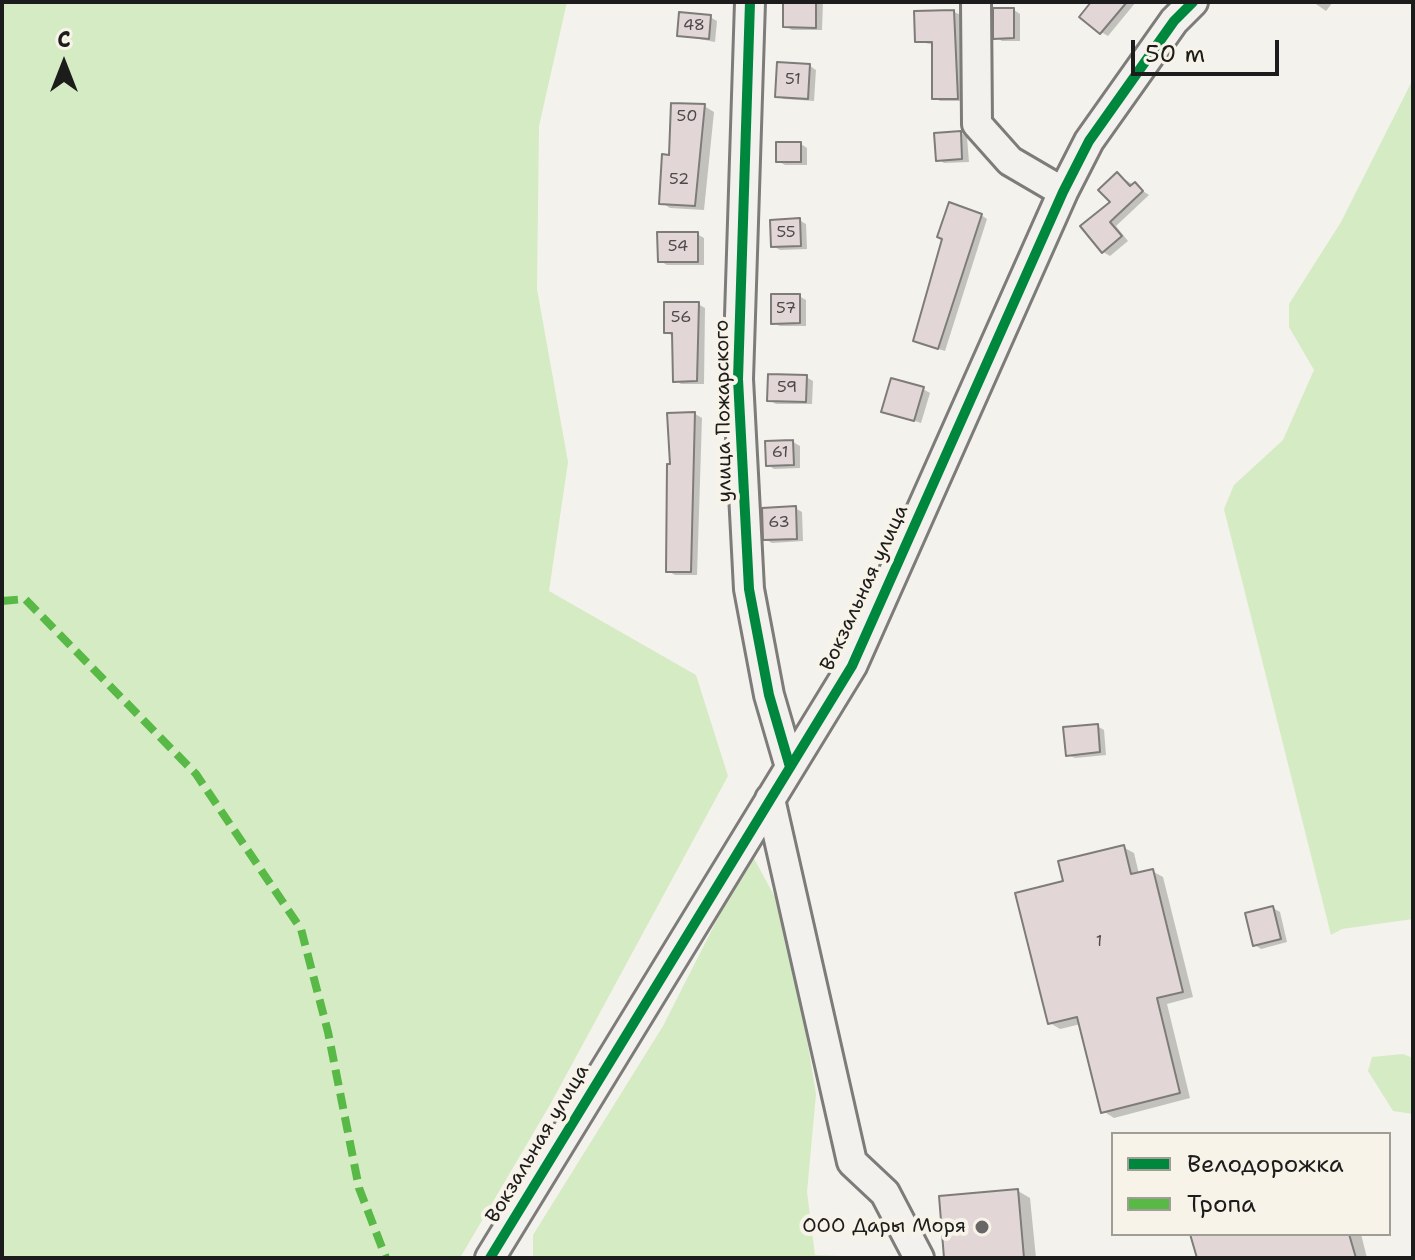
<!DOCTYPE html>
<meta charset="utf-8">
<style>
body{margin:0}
#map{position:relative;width:1415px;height:1260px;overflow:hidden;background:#f4f2ec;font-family:"Shantell Sans",sans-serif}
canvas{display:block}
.frame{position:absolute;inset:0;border:4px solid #1c1c1c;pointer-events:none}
.legend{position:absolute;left:1111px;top:1132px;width:280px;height:104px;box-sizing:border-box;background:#f7f3e8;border:2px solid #9f9d96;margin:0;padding:10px 14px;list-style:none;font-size:24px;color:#1c1c1c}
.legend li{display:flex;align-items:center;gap:16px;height:40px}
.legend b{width:40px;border:2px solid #9f9d96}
.north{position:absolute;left:24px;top:24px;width:80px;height:80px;-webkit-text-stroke:6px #f7f3e8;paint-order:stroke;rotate:0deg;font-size:22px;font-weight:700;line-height:32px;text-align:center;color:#1c1c1c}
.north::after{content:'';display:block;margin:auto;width:28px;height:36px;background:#1c1c1c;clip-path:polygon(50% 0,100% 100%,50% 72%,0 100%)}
.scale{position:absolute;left:1131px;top:40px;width:148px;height:36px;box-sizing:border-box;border:4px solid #1c1c1c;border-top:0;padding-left:10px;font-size:24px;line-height:28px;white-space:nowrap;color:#1c1c1c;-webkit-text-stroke:6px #f7f3e8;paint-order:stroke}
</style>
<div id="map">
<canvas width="1415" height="1260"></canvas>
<div class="frame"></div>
<ul class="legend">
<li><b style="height:10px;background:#00873e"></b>Велодорожка</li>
<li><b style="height:10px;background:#58b947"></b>Тропа</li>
</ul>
<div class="north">С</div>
<div class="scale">50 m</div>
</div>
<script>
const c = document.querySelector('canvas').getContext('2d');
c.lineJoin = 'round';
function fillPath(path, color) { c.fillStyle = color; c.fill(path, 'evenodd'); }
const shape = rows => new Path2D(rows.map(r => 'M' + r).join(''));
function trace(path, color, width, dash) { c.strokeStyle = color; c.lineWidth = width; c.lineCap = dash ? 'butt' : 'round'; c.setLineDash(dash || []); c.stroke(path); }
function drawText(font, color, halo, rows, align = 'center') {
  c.font = font + ' "Shantell Sans",sans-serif'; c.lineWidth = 8; c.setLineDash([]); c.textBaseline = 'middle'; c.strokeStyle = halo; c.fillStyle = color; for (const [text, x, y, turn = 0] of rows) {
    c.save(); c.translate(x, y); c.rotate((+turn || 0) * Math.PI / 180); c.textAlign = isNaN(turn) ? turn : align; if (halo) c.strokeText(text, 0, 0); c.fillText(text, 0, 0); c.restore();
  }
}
fillPath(shape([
 [2,2,567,2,539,126,537,289,568,462,549,591,696,675,728,776,551,1103,460,1258,2,1258],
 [1413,79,1413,919,1342,929,1331,935,1224,509,1234,485,1283,440,1314,370,1289,327,1289,304,1341,222],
 [751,853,787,919,816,1094,807,1192,815,1255,899,1258,533,1258,533,1235,663,1026],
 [1403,1054,1413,1058,1413,1114,1393,1111,1368,1071,1372,1057]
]), '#d5ebc3');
fillPath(shape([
 [785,2,823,2,822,30,792,30,785,26],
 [1095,2,1136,2,1108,36,1101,32],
 [1313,2,1333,2,1326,11],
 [1014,10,1020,14,1020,41,1002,41,995,37],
 [954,12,961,15,964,101,940,101,934,97,934,45,917,41],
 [710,17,717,21,715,42,679,35],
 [810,66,816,70,814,101,784,99,777,96],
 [704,106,714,112,704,210,670,208,661,202,671,157],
 [961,133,967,137,969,162,944,163,938,159],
 [801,144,807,148,807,165,785,165,778,161],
 [1118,175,1149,195,1116,226,1128,241,1110,256,1103,252],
 [981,215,987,219,945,351,922,344,916,340],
 [799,220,806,224,807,249,780,250,773,246],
 [697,234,704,238,704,265,667,265,660,261],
 [799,296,806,300,806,326,780,326,773,323],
 [698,304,705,308,704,384,681,384,675,380,674,337,666,332],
 [806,377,813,381,812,404,776,404,769,400],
 [923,389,930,393,921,423,884,411],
 [695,414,702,418,697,575,675,575,668,571,672,466],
 [793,442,800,446,800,468,774,469,768,465],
 [795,508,802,512,803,541,772,543,765,539],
 [1097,726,1104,730,1106,755,1075,758,1068,755],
 [1123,847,1134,853,1139,874,1152,871,1163,877,1193,997,1167,1004,1190,1098,1114,1118,1103,1111,1081,1024,1060,1029,1050,1023,1065,882],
 [1273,908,1280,912,1287,942,1261,949,1255,945],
 [1018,1191,1030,1198,1036,1258,947,1258],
 [1192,1234,1361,1234,1367,1258,1199,1258]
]), '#0003');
const building = shape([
 [783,2,816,2,816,28,783,27,783,2],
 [1091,2,1127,2,1100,34,1079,17,1091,2],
 [993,8,1014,8,1014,38,993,39,993,8],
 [954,10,958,99,932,99,932,42,915,42,914,11,954,10],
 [679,12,711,15,709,39,677,36,679,12],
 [777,62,810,64,808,99,775,97,777,62],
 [671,103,705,104,695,206,659,204,662,154,669,155,671,103],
 [961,131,962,159,936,161,934,133,961,131],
 [776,142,801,142,801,162,776,162,776,142],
 [1117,172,1130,186,1135,182,1143,191,1110,222,1122,236,1102,253,1080,226,1110,202,1098,190,1117,172],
 [949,202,982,214,938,349,913,341,942,239,937,237,949,202],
 [800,218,801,246,771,247,770,220,800,218],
 [657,232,698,232,698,262,658,262,657,232],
 [771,294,800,294,800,323,771,324,771,294],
 [664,302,699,302,697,381,673,382,672,333,664,333,664,302],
 [768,374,807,375,806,402,767,401,768,374],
 [891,378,924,387,914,421,881,412,891,378],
 [695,412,691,572,666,572,667,464,670,464,667,413,695,412],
 [793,440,794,465,766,466,765,441,793,440],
 [796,506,797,539,763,540,762,508,796,506],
 [1098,724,1100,752,1066,756,1063,727,1098,724],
 [1124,845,1131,874,1153,869,1183,992,1157,998,1180,1093,1101,1113,1077,1017,1048,1024,1015,893,1063,881,1058,861,1124,845],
 [1273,906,1281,939,1253,946,1245,913,1273,906],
 [1018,1189,1024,1258,944,1258,939,1196,1018,1189],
 [1190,1234,1349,1234,1356,1258,1197,1258,1190,1234]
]);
fillPath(building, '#e2d6d7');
trace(building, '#7d7c7a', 2);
const minor = shape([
 [750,2,738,379,749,589,769,695,790,767],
 [976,2,977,124,1010,161,1063,192],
 [770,799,852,1162,885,1193,919,1258],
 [490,1258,852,666,1063,192,1089,141,1174,21,1193,2]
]);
trace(minor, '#7d7c7a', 34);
trace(minor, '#f2f1ed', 28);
trace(shape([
 [2,601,25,599,196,774,301,929,328,1032,359,1188,386,1258]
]), '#58b947', 8, [16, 8]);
trace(shape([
 [750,2,738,379,749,589,769,695,790,767],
 [490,1258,852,666,1063,192,1089,141,1174,21,1193,2]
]), '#00873e', 10);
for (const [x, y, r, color] of [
 [982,1227,8,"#686765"]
]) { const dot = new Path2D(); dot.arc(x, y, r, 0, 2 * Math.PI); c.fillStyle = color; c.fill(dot); trace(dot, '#f7f3e8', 3); }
drawText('16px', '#4e4a4b', null, [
 ["48",694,26],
 ["51",793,80],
 ["50",687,117],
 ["52",679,180],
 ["55",786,233],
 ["54",678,247],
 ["57",786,309],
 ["56",681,318],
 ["59",787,388],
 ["61",780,453],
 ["63",779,523],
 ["1",1099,942]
]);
drawText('20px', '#1c1c1c', '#f7f3e8', [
 ["улица Пожарского",724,411,-91],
 ["Вокзальная улица",865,588,-65],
 ["Вокзальная улица",538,1144,-59]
]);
drawText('20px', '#1c1c1c', '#f7f3e8', [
 ["ООО Дары Моря",966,1227]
], 'right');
</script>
